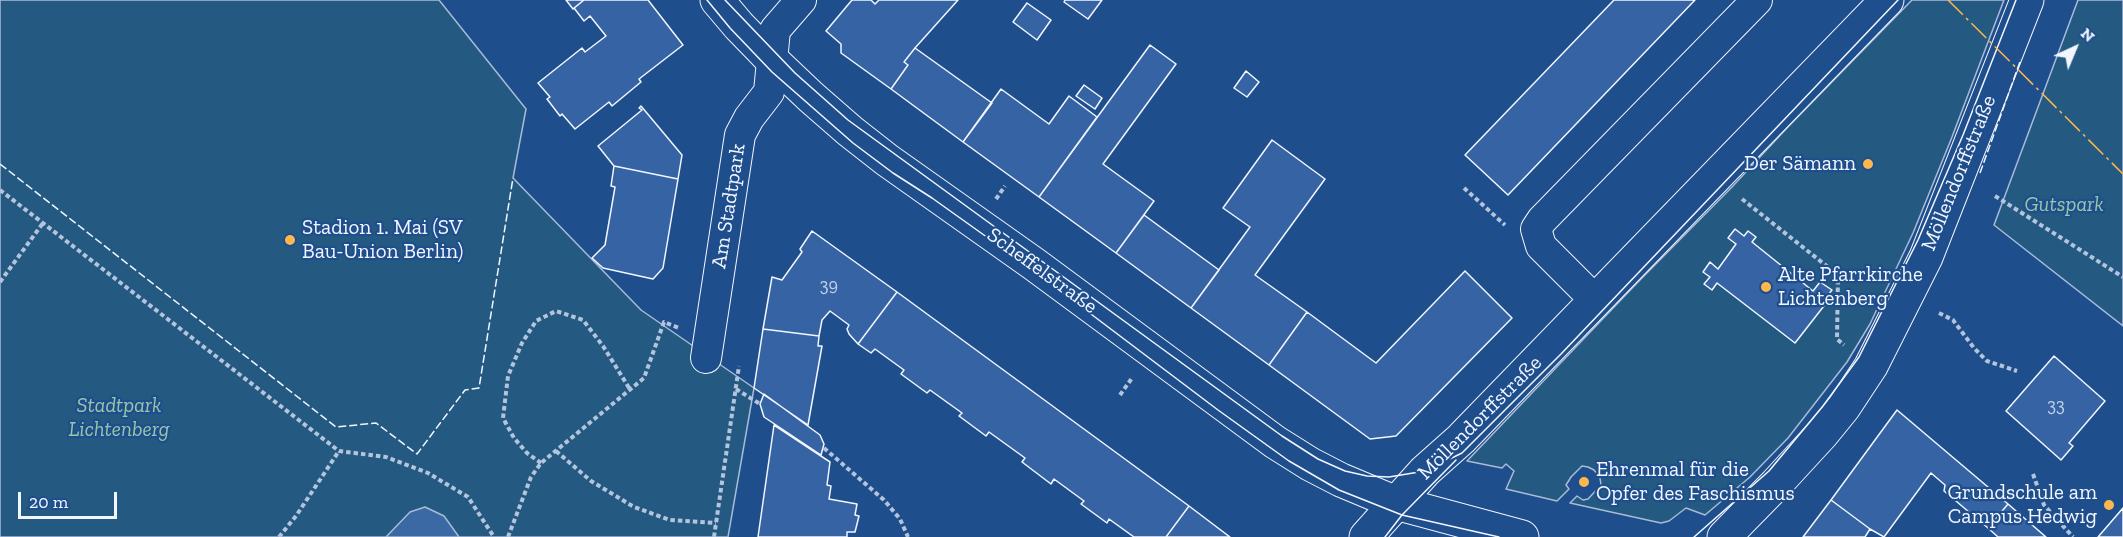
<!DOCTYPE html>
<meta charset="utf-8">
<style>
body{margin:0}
#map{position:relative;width:2123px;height:537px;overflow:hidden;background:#1f4e8c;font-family:"Zilla Slab",serif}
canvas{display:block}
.north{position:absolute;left:2045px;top:18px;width:60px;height:60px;-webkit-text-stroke:4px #1f4e8c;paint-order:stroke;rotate:44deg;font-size:16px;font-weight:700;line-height:24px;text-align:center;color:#f2f6ff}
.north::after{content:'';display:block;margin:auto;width:21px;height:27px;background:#f2f6ff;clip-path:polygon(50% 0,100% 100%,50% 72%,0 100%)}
.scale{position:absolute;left:18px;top:492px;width:99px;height:27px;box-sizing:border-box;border:3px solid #f2f6ff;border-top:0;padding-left:8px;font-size:18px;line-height:21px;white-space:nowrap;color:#f2f6ff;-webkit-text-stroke:4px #1f4e8c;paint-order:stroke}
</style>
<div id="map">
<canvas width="2123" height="537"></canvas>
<div class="north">N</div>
<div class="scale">20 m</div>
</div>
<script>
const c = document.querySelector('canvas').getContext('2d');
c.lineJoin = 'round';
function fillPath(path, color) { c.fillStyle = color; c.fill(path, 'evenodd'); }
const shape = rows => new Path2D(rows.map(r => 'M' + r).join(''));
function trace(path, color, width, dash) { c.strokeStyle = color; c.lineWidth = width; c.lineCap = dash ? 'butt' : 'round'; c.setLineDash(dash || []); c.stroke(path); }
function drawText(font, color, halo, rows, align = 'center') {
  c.font = font + ' "Zilla Slab",serif'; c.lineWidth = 4.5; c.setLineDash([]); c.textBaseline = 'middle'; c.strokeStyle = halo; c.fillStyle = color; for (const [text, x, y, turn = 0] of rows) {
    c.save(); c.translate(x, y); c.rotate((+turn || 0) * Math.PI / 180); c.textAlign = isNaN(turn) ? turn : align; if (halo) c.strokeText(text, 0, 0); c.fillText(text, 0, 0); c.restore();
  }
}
const green = shape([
 [0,0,439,0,526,109,513,178,641,310,754,388,728,537,0,537,0,0],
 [1912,0,2004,0,1952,137,1913,233,1870,324,1847,362,1788,438,1750,477,1705,515,1686,508,1669,521,1661,523,1570,503,1577,496,1583,500,1588,499,1601,485,1600,478,1594,470,1588,467,1582,466,1571,477,1566,485,1569,489,1557,501,1506,489,1514,471,1506,464,1502,468,1467,461,1638,282,1732,187,1786,129,1912,0],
 [2078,0,2123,0,2123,326,1994,225,2078,0]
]);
fillPath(green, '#245a82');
trace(green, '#a8bbd7', 1.5);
const water = shape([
 [425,507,444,516,459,537,386,537,410,512,425,507]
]);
fillPath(water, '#3b69a3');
trace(water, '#a8bbd7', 1.5);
const building = shape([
 [566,0,584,0,573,9,566,0],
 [584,0,648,0,683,45,639,79,641,82,612,106,609,102,575,129,562,114,560,116,547,99,550,97,538,83,582,48,585,52,606,36,590,16,584,21,574,8,584,0],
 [852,0,871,0,875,4,879,0,958,0,915,48,904,62,908,65,891,89,841,53,841,44,826,31,852,0],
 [1065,0,1102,0,1088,19,1064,2,1065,0],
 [1614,0,1695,0,1508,195,1465,155,1614,0],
 [1027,3,1051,20,1037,40,1013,22,1027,3],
 [1150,45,1176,64,1103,164,1154,201,1116,253,1039,197,1150,45],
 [915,48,992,103,963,142,891,89,908,65,904,62,915,48],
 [1246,71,1259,82,1247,97,1234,88,1246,71],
 [1084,85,1102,98,1095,109,1076,96,1084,85],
 [1001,89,1049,124,1069,96,1097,117,1039,197,963,142,1001,89],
 [641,106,682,155,678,179,614,166,598,146,642,110,639,108,641,106],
 [1272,140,1325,179,1255,275,1307,312,1269,365,1191,308,1250,227,1223,208,1272,140],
 [614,166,678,179,663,268,653,279,603,268,592,258,605,245,615,187,611,186,614,166],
 [1144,215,1219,270,1191,308,1116,253,1144,215],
 [1735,229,1744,236,1748,231,1756,237,1752,242,1813,291,1820,282,1832,290,1824,300,1827,302,1795,343,1717,283,1712,290,1704,284,1710,277,1703,272,1710,262,1718,269,1736,244,1728,238,1735,229],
 [812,231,897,292,858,344,849,334,847,329,849,325,830,311,822,320,819,336,763,329,772,277,782,280,802,252,800,249,812,231],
 [1465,271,1512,318,1396,436,1370,439,1269,365,1307,312,1376,363,1465,271],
 [897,292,1189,506,1166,537,1134,537,1109,519,1107,523,1081,504,1084,501,1054,479,1051,484,1022,462,1025,458,989,432,986,436,959,416,962,413,930,390,927,393,901,374,904,370,875,349,871,353,858,344,897,292],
 [763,329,819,336,818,346,822,346,808,425,754,388,763,329],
 [2054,356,2105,401,2069,443,2073,446,2061,460,2006,411,2054,356],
 [764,394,820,435,824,444,821,455,764,417,760,404,764,394],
 [1897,410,2008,504,1988,528,1944,491,1945,485,1931,473,1884,537,1870,529,1831,500,1897,410],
 [774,425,830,462,827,485,831,486,829,499,857,504,855,515,859,516,855,532,847,532,847,537,758,537,774,425],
 [1831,500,1870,529,1865,537,1803,537,1831,500],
 [2008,504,2046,537,1998,537,1988,528,2008,504],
 [1189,506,1230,537,1166,537,1189,506],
 [2123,508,2123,537,2098,537,2123,508]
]);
fillPath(building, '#3563a3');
trace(building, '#f2f6ff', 1.5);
const minor = shape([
 [1596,301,1541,246,1536,229,1542,220,1757,0],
 [706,358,740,135,749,118,769,92,775,30,801,0]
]);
const tertiary = shape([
 [717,0,739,26,773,61,811,97,850,131,887,160,1034,264,1275,442,1310,464,1341,480,1396,503,1522,537]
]);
const secondary = shape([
 [1366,537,1425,471,1461,439,1887,0],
 [1724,537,1776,484,1822,434,1844,407,1871,366,1926,257,2027,0]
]);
trace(minor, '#f2f6ff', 32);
trace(tertiary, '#f2f6ff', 35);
trace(secondary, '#f2f6ff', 35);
trace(shape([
 [1464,188,1505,225],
 [0,190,339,451,386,457,428,473,468,497,494,537],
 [1995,196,2123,277],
 [996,199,1005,186],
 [1742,199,1838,275,1837,339,1844,345],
 [0,282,43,223],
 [1939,313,1953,320,1974,348,1987,361,2017,371],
 [736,389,760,404],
 [1120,395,1132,378],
 [824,448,884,500,900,519,908,537],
 [556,451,591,481,634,507,670,520,716,523],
 [541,463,527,453,514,438,503,418,508,376,522,343,536,321,556,311,583,320,603,346,631,391],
 [2033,474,2044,505,2073,537],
 [279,537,296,516,339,451],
 [508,537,531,477,541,463,644,378,664,322,679,328],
 [714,537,739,366]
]), '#b3c4dc', 4, [4.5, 3]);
trace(minor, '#1f4e8c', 30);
trace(tertiary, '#1f4e8c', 33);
trace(secondary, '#1f4e8c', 33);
trace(shape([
 [707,0,730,28,772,72,853,143,893,173,932,198,1026,265,1218,410,1289,461,1339,490,1402,515,1499,537],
 [725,0,795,73,848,120,1282,436,1318,459,1345,471,1367,476,1389,477,1425,471,1462,453,1561,354,1898,0],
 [1385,537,1402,515,1456,460],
 [1694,537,1769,471,1823,406,1859,357,1918,240,1963,135,2016,0]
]), '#f2f6ff', 1.5);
trace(shape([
 [0,164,336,427,376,423,417,454,465,390,479,388,513,178],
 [1980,173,2021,59]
]), '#f2f6ff', 1.5, [8, 3]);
trace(shape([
 [1948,0,2123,174]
]), '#ffb74d', 1.5, [21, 4.5, 3, 4.5]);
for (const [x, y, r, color] of [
 [1868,164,6,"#ffb74d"],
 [290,240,6,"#ffb74d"],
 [1766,287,6,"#ffb74d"],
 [1584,482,6,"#ffb74d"],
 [2109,505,6,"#ffb74d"]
]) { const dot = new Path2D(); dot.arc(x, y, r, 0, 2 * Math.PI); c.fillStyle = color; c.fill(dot); trace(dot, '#1f4e8c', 2); }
drawText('18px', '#c3d1e8', null, [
 ["39",829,286],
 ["33",2056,406]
]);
drawText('21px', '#f2f6ff', '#1f4e8c', [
 ["Der Sämann",1856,164,"right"],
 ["Stadion 1. Mai (SV",302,228],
 ["Bau-Union Berlin)",302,252],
 ["Alte Pfarrkirche",1778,275],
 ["Lichtenberg",1778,299],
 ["Ehrenmal für die",1596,470],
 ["Opfer des Faschismus",1596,494],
 ["Grundschule am",2097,493,"right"],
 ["Campus Hedwig",2097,517,"right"]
], 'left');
drawText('21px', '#f2f6ff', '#1f4e8c', [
 ["Möllendorffstraße",1959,173,-68],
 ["Am Stadtpark",729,206,-81],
 ["Scheffelstraße",1042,271,36],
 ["Möllendorffstraße",1480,418,-45]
]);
drawText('italic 21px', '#97c8a6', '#1f4e8c', [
 ["Gutspark",2064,205],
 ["Stadtpark",119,406],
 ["Lichtenberg",119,430]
]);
</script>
